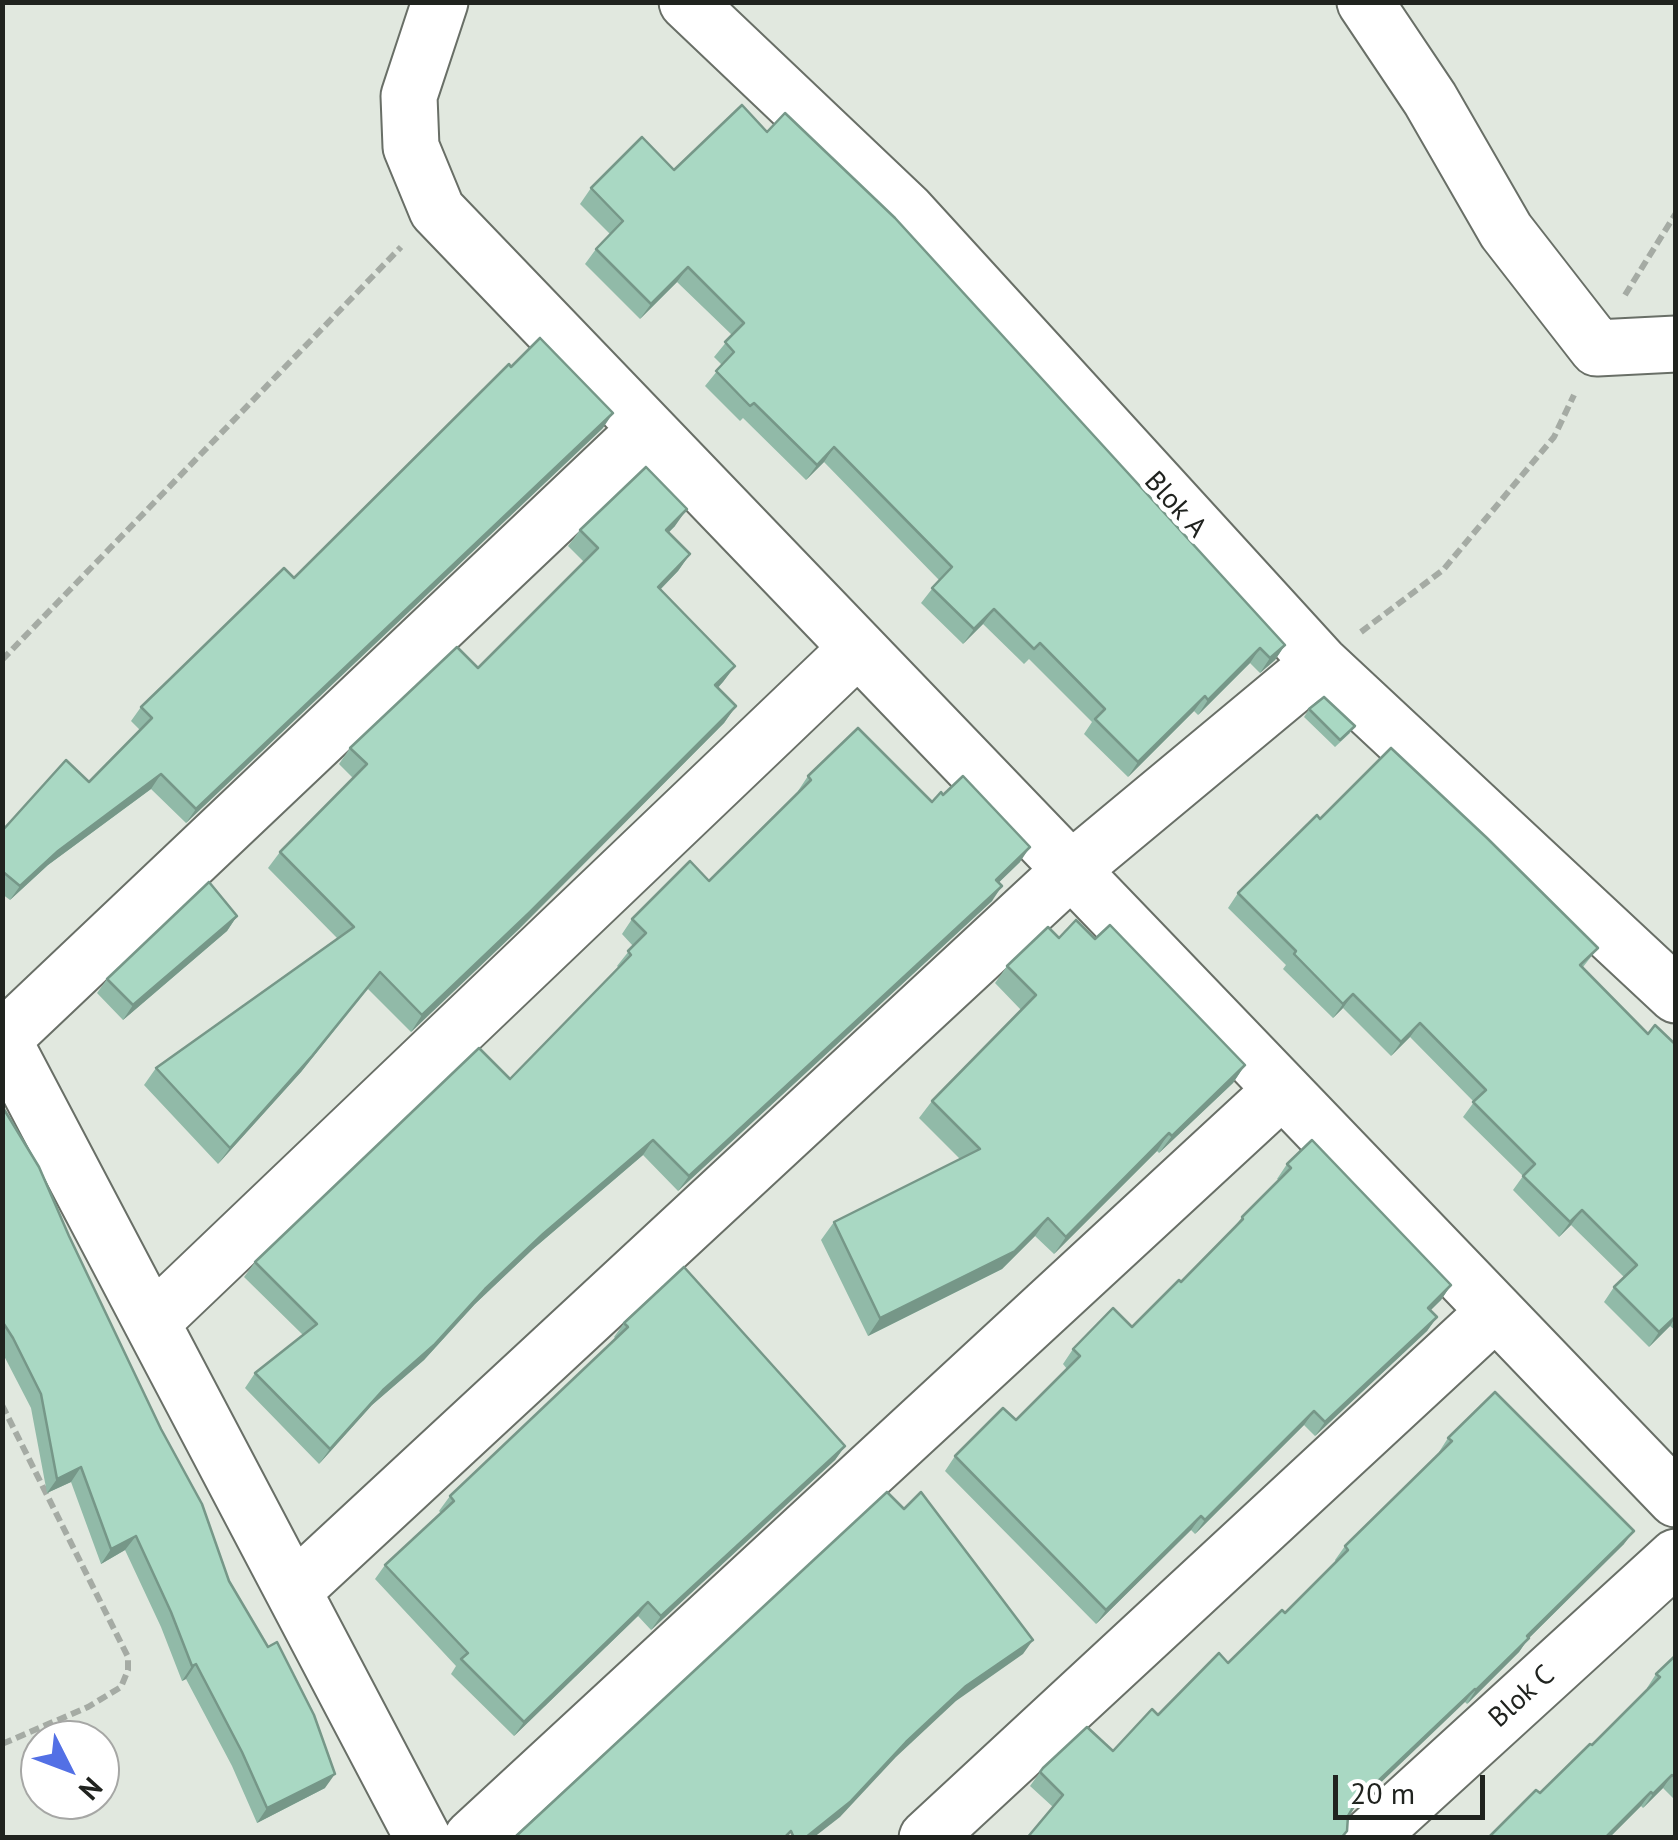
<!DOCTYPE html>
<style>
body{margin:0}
#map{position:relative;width:1678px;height:1840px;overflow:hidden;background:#e1e8df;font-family:"PT Sans",sans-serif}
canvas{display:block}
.frame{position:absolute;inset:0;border:5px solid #20231f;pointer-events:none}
.north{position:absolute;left:20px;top:1720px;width:100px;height:100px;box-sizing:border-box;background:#fff;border:2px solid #a6a7a5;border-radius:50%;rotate:132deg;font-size:28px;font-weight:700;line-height:40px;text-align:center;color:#20231f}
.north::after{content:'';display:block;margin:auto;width:35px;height:45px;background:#5370e5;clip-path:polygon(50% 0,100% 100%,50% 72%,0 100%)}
.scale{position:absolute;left:1333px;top:1775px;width:152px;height:45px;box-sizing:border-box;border:5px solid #20231f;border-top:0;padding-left:12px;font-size:30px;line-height:35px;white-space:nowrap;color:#20231f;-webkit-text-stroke:8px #fff;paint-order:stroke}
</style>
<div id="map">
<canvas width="1678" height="1840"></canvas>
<div class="frame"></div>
<div class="north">N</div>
<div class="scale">20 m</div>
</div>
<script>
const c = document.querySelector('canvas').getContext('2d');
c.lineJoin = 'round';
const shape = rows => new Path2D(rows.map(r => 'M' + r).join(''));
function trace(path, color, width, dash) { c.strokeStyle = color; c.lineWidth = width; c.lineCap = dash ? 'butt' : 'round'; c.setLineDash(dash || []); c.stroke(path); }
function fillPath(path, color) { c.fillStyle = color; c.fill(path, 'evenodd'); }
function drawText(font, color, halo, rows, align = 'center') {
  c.font = font + ' "PT Sans",sans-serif'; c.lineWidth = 10; c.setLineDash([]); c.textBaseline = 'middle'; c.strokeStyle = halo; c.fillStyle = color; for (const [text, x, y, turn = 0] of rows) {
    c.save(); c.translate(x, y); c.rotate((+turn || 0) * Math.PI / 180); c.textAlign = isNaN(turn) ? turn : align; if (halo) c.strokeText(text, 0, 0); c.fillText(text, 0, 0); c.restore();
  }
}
const minor = shape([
 [440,2,409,96,411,147,437,210,1676,1499],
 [687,2,907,211,1320,663,1676,995],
 [1365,2,1430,99,1506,231,1597,348,1676,344],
 [2,1038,423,1838],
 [3,1039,647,429],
 [152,1322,858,648],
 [293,1591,1071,870,1320,663],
 [472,1838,1282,1090],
 [927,1838,1495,1312],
 [1368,1838,1676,1557]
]);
trace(minor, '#696f67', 59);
trace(shape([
 [1625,295,1676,213],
 [1361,632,1443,570,1554,437,1574,395],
 [2,660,401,247],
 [2,1405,128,1657,128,1670,121,1687,88,1707,2,1744]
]), '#a5aba4', 6, [10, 5]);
trace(minor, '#fff', 55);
fillPath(shape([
 [767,132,1285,645,1275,660,1260,673,1250,663,1198,715,1194,711,1128,777,1084,734,1092,722,1029,659,1024,664,983,624,963,644,921,603,939,580,824,462,806,480,743,418,740,421,705,386,722,365,714,357,732,335,677,282,640,319,585,264,596,249,610,234,580,204,591,188,674,170],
 [603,428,186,823,151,789,48,865,10,900,2,894,2,831,89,782,140,730,131,721,141,707,294,578],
 [675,526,668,533,690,554,678,571,660,590,735,666,718,688,736,706,724,723,519,929,411,1032,368,989,301,1072,218,1164,144,1085,156,1068,338,939,268,868,280,852,353,778,339,764,350,748,478,668,584,562,568,546,580,530],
 [1309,709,1350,733,1335,747,1304,717],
 [808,776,932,802,1020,862,999,882,992,901,678,1191,643,1155,533,1249,475,1304,424,1360,372,1405,319,1464,245,1388,255,1373,303,1335,244,1277,255,1262,510,1079,619,968,617,966,633,946,622,934,632,919,709,881,799,792,798,791],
 [1320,819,1598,948,1583,967,1648,1034,1676,1045,1676,1331,1670,1326,1649,1347,1604,1302,1614,1287,1624,1277,1571,1225,1559,1237,1513,1190,1523,1176,1463,1117,1474,1102,1410,1037,1391,1056,1343,1008,1333,1018,1283,969,1286,965,1228,908,1238,893],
 [237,916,227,931,123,1020,97,993,107,979],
 [1059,938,1095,939,1245,1065,1233,1083,1159,1153,1157,1151,1054,1254,1035,1236,1002,1269,868,1336,821,1240,834,1222,960,1159,919,1118,932,1101,1021,1010,995,983,1007,966],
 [2,1106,69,1236,325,1788,257,1823,232,1766,186,1679,182,1681,161,1627,125,1550,101,1564,71,1482,47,1493,31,1408,2,1352],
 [1287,1164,1451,1285,1441,1300,1430,1310,1437,1317,1427,1331,1315,1436,1304,1425,1195,1534,1191,1530,1096,1624,945,1471,955,1456,1016,1420,1067,1369,1063,1364,1073,1349,1132,1327,1181,1282,1233,1229,1242,1217,1279,1180,1277,1179],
 [624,1323,845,1446,835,1460,651,1630,638,1616,514,1736,451,1674,456,1666,375,1579,385,1565,441,1513,439,1511,450,1496,616,1339,614,1337],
 [1448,1438,1624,1544,1528,1639,1519,1652,1467,1704,1465,1702,1053,1807,1030,1786,1040,1772,1113,1751,1228,1663,1285,1613,1336,1562,1335,1560,1345,1546,1440,1453,1439,1452],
 [1676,1655,1676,1801,1663,1788,1643,1808,1641,1806,1609,1838,1488,1838,1540,1793,1592,1745,1648,1689,1647,1688,1656,1674]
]), '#91baa8');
fillPath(shape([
 [688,267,677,282,640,319,651,304],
 [613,413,603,428,186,823,196,809],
 [834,447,824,462,806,480,817,465],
 [687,509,675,526,654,547,666,530],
 [690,554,678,571,646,604,658,587],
 [994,609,983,624,963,644,974,629],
 [1285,645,1275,660,1260,673,1270,658],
 [1260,648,1250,663,1198,715,1208,700],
 [735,666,723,682,704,702,715,685],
 [1205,696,1194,711,1128,777,1138,762],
 [736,706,724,723,519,929,411,1032,422,1015],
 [161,774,151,789,48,865,10,900,20,886,58,851],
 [1030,847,1020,862,986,895,996,880],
 [1002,886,992,901,678,1191,689,1176],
 [237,916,227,931,123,1020,133,1005],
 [380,972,301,1072,218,1164,230,1148],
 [1353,994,1343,1008,1333,1018,1343,1004],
 [1420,1023,1410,1037,1391,1056,1401,1042],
 [1245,1065,1233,1083,1159,1153,1172,1136],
 [1169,1133,1157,1151,1054,1254,1066,1237],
 [653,1140,643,1155,533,1249,475,1304,424,1360,372,1405,319,1464,330,1449,383,1390,485,1289,543,1234],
 [1582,1210,1571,1225,1559,1237,1570,1222],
 [1048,1218,1035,1236,1002,1269,868,1336,880,1318],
 [1451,1285,1441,1300,1418,1323,1428,1308],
 [1676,1316,1670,1326,1649,1347,1659,1332],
 [1437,1317,1427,1331,1315,1436,1325,1422],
 [1314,1411,1304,1425,1195,1534,1205,1520],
 [845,1446,835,1460,651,1630,661,1616],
 [81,1467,71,1482,47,1493,57,1479],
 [1201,1516,1191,1530,1096,1624,1106,1610],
 [1634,1531,1624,1544,1528,1639,1519,1652,1467,1704,1476,1690,1527,1636],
 [136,1536,125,1550,101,1564,111,1549],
 [648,1602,638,1616,514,1736,524,1722],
 [1033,1640,1023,1654,956,1701,896,1757,840,1817,813,1838,805,1838,966,1686],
 [196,1664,186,1679,182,1681,192,1666],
 [1475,1689,1465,1702,1347,1815,1357,1801],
 [335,1774,325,1788,257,1823,267,1808],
 [1672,1775,1663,1788,1643,1808,1653,1794],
 [1651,1792,1641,1806,1609,1838,1605,1838]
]), '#769788');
const building = shape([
 [742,105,767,132,785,113,895,218,1285,645,1270,658,1260,648,1208,700,1205,696,1138,762,1095,719,1105,709,1040,643,1034,649,994,609,974,629,932,588,952,567,834,447,817,465,754,403,750,406,716,371,734,352,725,342,744,323,688,267,651,304,596,249,623,221,591,188,642,137,674,170,742,105],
 [540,338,613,413,196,809,161,774,58,851,20,886,2,871,2,831,66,760,89,782,152,718,141,707,171,678,284,568,294,578,509,364,511,367,540,338],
 [646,467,687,509,666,530,690,554,658,587,735,666,715,685,736,706,530,912,422,1015,380,972,312,1056,230,1148,156,1068,354,927,280,852,367,764,350,748,457,647,478,668,598,548,580,530,646,467],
 [1324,697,1355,726,1340,740,1309,709,1324,697],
 [858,728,932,802,941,792,943,795,963,776,1030,847,996,880,1002,886,689,1176,653,1140,543,1234,485,1289,434,1345,383,1390,330,1449,255,1373,317,1324,255,1262,479,1048,510,1079,631,955,628,951,646,933,632,919,690,861,709,881,811,780,808,776,858,728],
 [1391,748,1487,838,1598,948,1580,965,1648,1034,1655,1025,1676,1045,1676,1316,1659,1332,1614,1287,1637,1265,1582,1210,1570,1222,1523,1176,1535,1164,1473,1102,1486,1090,1420,1023,1401,1042,1353,994,1343,1004,1294,954,1296,951,1238,893,1317,815,1320,819,1391,748],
 [209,882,237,916,133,1005,107,979,209,882],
 [1076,920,1095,939,1110,925,1245,1065,1172,1136,1169,1133,1066,1237,1048,1218,1015,1251,880,1318,834,1222,980,1149,932,1101,1036,995,1007,966,1048,927,1059,938,1076,920],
 [2,1106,39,1167,69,1236,161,1429,202,1504,229,1581,268,1647,277,1642,314,1715,335,1774,267,1808,242,1752,196,1664,192,1666,171,1612,136,1536,111,1549,81,1467,57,1479,41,1394,13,1338,2,1321,2,1106],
 [1312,1140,1451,1285,1428,1308,1437,1317,1325,1422,1314,1411,1205,1520,1201,1516,1106,1610,955,1456,1003,1408,1016,1420,1080,1356,1073,1349,1113,1308,1132,1327,1179,1280,1181,1282,1243,1219,1242,1217,1291,1168,1287,1164,1312,1140],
 [684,1267,845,1446,661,1616,648,1602,524,1722,461,1659,468,1653,385,1565,454,1501,450,1496,628,1327,624,1323,684,1267],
 [1495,1392,1634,1531,1527,1636,1529,1638,1476,1690,1475,1689,1357,1801,1348,1816,1347,1831,1341,1838,1027,1838,1063,1795,1040,1772,1043,1768,1087,1727,1113,1751,1152,1709,1158,1715,1219,1653,1228,1663,1282,1610,1285,1613,1348,1550,1345,1546,1452,1441,1448,1438,1495,1392],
 [887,1492,904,1509,921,1492,1033,1640,966,1686,906,1742,850,1802,805,1838,794,1838,791,1831,784,1838,514,1838,887,1492],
 [1676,1655,1676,1778,1672,1775,1653,1794,1651,1792,1605,1838,1488,1838,1536,1790,1540,1793,1590,1744,1592,1745,1660,1677,1656,1674,1676,1655]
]);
fillPath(building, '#a9d8c3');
trace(building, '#769788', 2.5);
drawText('28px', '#20231f', '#fff', [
 ["Blok A",1175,505,48],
 ["Blok C",1522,1697,-42]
]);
</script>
